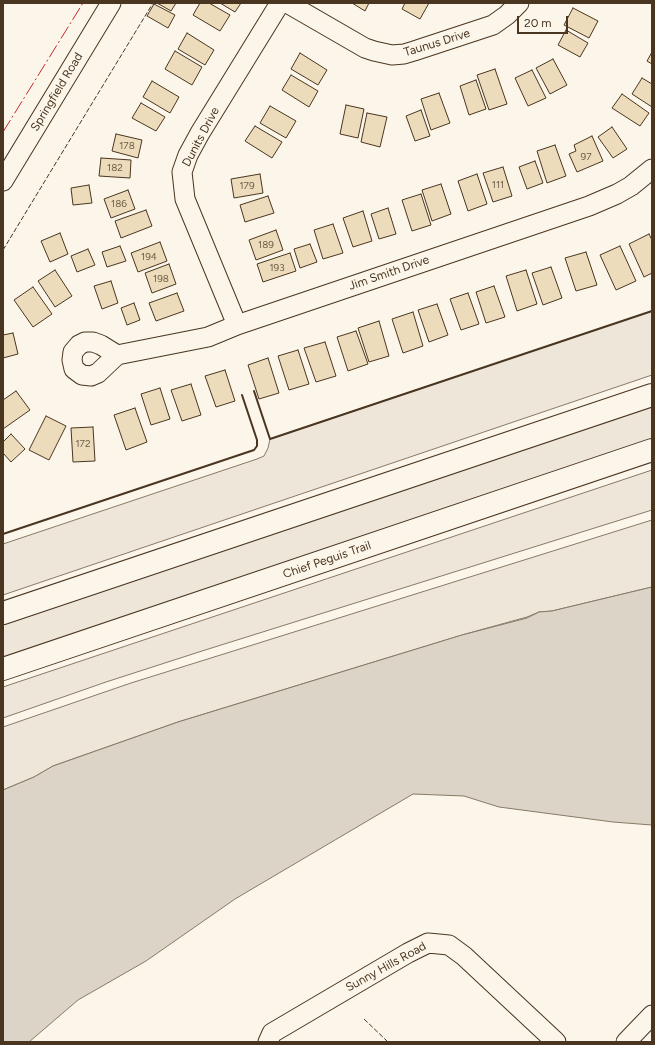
<!DOCTYPE html>
<style>
body{margin:0}
#map{position:relative;width:655px;height:1045px;overflow:hidden;background:#fbf6e9;font-family:Figtree,sans-serif}
canvas{display:block}
.frame{position:absolute;inset:0;border:4px solid #4a3520;pointer-events:none}
.scale{position:absolute;left:517px;top:16px;width:51px;height:18px;box-sizing:border-box;border:2px solid #4a3520;border-top:0;padding-left:5px;font-size:12px;line-height:14px;white-space:nowrap;color:#4a3520;-webkit-text-stroke:3px #fbf6e9;paint-order:stroke}
</style>
<div id="map">
<canvas width="655" height="1045"></canvas>
<div class="frame"></div>
<div class="scale">20 m</div>
</div>
<script>
const c = document.querySelector('canvas').getContext('2d');
c.lineJoin = 'round';
function fillPath(path, color) { c.fillStyle = color; c.fill(path, 'evenodd'); }
const shape = rows => new Path2D(rows.map(r => 'M' + r).join(''));
function trace(path, color, width, dash) { c.strokeStyle = color; c.lineWidth = width; c.lineCap = dash ? 'butt' : 'round'; c.setLineDash(dash || []); c.stroke(path); }
function drawText(font, color, halo, rows, align = 'center') {
  c.font = font + ' Figtree,sans-serif'; c.lineWidth = 3; c.setLineDash([]); c.textBaseline = 'middle'; c.strokeStyle = halo; c.fillStyle = color; for (const [text, x, y, turn = 0] of rows) {
    c.save(); c.translate(x, y); c.rotate((+turn || 0) * Math.PI / 180); c.textAlign = isNaN(turn) ? turn : align; if (halo) c.strokeText(text, 0, 0); c.fillText(text, 0, 0); c.restore();
  }
}
const green = shape([
 [652,311,652,375,3,595,3,544,257,459,264,456,268,448,270,439,652,311],
 [652,405,652,440,3,659,3,625,652,405],
 [652,470,652,510,202,651,106,682,3,718,3,687,652,470],
 [652,520,652,587,552,611,539,612,527,617,462,635,178,722,53,766,34,777,3,790,3,727,131,683,652,520]
]);
fillPath(green, '#ede6d9');
trace(green, '#887966', 1);
const water = shape([
 [652,587,652,825,613,822,499,807,464,796,413,794,235,899,146,961,78,1000,29,1042,3,1042,3,790,34,777,53,766,178,722,462,635,527,618,539,612,552,611,652,587]
]);
fillPath(water, '#dcd4c6');
trace(water, '#887966', 1);
const building = shape([
 [157,3,176,3,171,11,157,3],
 [200,3,209,3,230,15,220,31,193,15,200,3],
 [220,3,241,3,235,12,220,3],
 [352,3,369,3,365,11,352,3],
 [405,3,429,3,420,19,402,9,405,3],
 [154,4,175,15,168,28,147,16,154,4],
 [573,8,598,21,589,38,564,25,573,8],
 [566,30,588,43,580,57,558,45,566,30],
 [187,33,214,50,205,65,178,49,187,33],
 [175,51,202,67,192,85,165,69,175,51],
 [652,52,652,64,647,61,652,52],
 [300,53,327,70,318,85,291,69,300,53],
 [553,59,567,85,550,94,536,68,553,59],
 [495,69,507,104,489,110,477,75,495,69],
 [532,70,546,98,528,106,515,78,532,70],
 [291,75,318,91,309,107,282,90,291,75],
 [642,78,652,84,652,107,632,94,642,78],
 [476,80,486,109,469,115,460,86,476,80],
 [152,81,179,97,170,113,143,97,152,81],
 [439,93,450,123,431,130,421,99,439,93],
 [622,94,649,113,640,126,612,108,622,94],
 [141,103,165,117,156,131,132,118,141,103],
 [346,105,364,109,358,138,340,134,346,105],
 [270,106,296,121,286,138,260,123,270,106],
 [421,110,430,136,415,141,406,116,421,110],
 [367,113,387,117,380,147,361,142,367,113],
 [255,126,282,142,272,158,245,141,255,126],
 [612,127,627,149,613,158,598,137,612,127],
 [116,134,142,140,138,158,112,151,116,134],
 [592,136,603,161,577,172,569,154,576,151,574,145,592,136],
 [555,145,566,176,547,183,537,151,555,145],
 [101,158,131,160,130,178,99,176,101,158],
 [535,161,543,183,527,189,519,167,535,161],
 [503,167,512,196,493,202,483,173,503,167],
 [260,174,263,193,234,198,231,179,260,174],
 [477,174,487,204,468,211,458,181,477,174],
 [441,184,451,214,432,221,422,190,441,184],
 [89,185,92,203,73,205,71,188,89,185],
 [128,190,135,209,111,218,104,199,128,190],
 [421,194,431,225,412,231,402,200,421,194],
 [268,196,274,213,245,222,240,205,268,196],
 [388,208,396,234,379,239,371,214,388,208],
 [146,210,152,226,121,238,115,221,146,210],
 [363,211,372,241,353,247,343,218,363,211],
 [333,224,343,253,323,259,314,230,333,224],
 [276,230,283,250,256,260,249,240,276,230],
 [60,233,68,254,50,262,41,241,60,233],
 [649,234,652,240,652,273,644,277,629,244,649,234],
 [160,242,167,261,138,272,131,253,160,242],
 [310,244,317,262,300,268,294,249,310,244],
 [120,246,126,261,107,267,102,252,120,246],
 [620,246,636,281,616,290,600,255,620,246],
 [88,249,95,265,77,272,71,256,88,249],
 [586,252,597,285,576,291,565,258,586,252],
 [290,253,296,271,263,282,257,264,290,253],
 [169,264,176,284,152,293,145,273,169,264],
 [551,267,562,298,543,305,532,273,551,267],
 [55,270,72,296,55,307,38,281,55,270],
 [526,270,537,304,517,311,506,276,526,270],
 [111,281,118,303,102,309,94,286,111,281],
 [494,286,505,317,486,323,476,292,494,286],
 [33,287,52,314,33,327,14,300,33,287],
 [177,293,184,311,156,321,149,303,177,293],
 [468,293,479,324,461,330,450,299,468,293],
 [134,303,140,320,127,325,121,308,134,303],
 [437,304,448,335,429,342,418,310,437,304],
 [413,312,423,346,403,353,392,319,413,312],
 [379,321,389,356,369,362,358,328,379,321],
 [356,331,368,364,348,371,337,337,356,331],
 [13,333,18,354,3,358,3,335,13,333],
 [325,342,336,376,316,382,304,348,325,342],
 [298,350,309,384,289,390,278,356,298,350],
 [268,358,279,393,259,399,248,365,268,358],
 [225,370,235,401,216,407,205,376,225,370],
 [191,384,201,415,182,421,171,390,191,384],
 [160,388,170,419,151,425,141,394,160,388],
 [16,391,30,410,3,429,3,400,16,391],
 [135,408,147,442,126,450,114,415,135,408],
 [46,416,66,426,49,460,29,450,46,416],
 [93,427,95,461,73,462,71,428,93,427],
 [11,434,25,449,11,462,3,453,3,442,11,434]
]);
fillPath(building, '#ecdcbc');
trace(building, '#4a3520', 1);
const minor = shape([
 [287,3,365,48,374,51,392,55,404,54,414,51,493,25,507,15,519,3],
 [3,181,111,3],
 [237,325,185,199,182,172,188,155,200,133,280,3],
 [117,355,101,345,93,342,85,342,79,345,73,352,72,360,74,369,82,375,91,376,98,373,117,355,208,337,237,325,589,206,617,194,631,186,652,169],
 [268,1042,272,1033,408,953,428,943,449,945,464,956,556,1042],
 [626,1042,652,1015]
]);
const major = shape([
 [3,613,652,395],
 [3,669,652,450]
]);
trace(minor, '#4a3520', 21);
trace(major, '#4a3520', 24);
trace(minor, '#fbf6e9', 19);
trace(major, '#fbf6e9', 22);
trace(shape([
 [3,250,153,3],
 [364,1019,388,1042]
]), '#4a3520', 1, [5, 2]);
trace(shape([
 [254,391,270,439,652,311],
 [3,534,254,450,257,446,257,440,242,395]
]), '#4a3520', 2);
trace(shape([
 [3,132,83,3]
]), '#c62828', 1, [14, 3, 2, 3]);
drawText('10px', '#725f47', null, [
 ["178",127,146],
 ["97",586,157],
 ["182",115,168],
 ["111",498,185],
 ["179",247,186],
 ["186",119,204],
 ["189",266,245],
 ["194",149,257],
 ["193",277,268],
 ["198",161,279],
 ["172",83,444]
]);
drawText('12px', '#4a3520', '#fbf6e9', [
 ["Taunus Drive",437,43,-17],
 ["Springfield Road",57,92,-59],
 ["Dunits Drive",201,137,-62],
 ["Jim Smith Drive",389,273,-19],
 ["Chief Peguis Trail",327,560,-19],
 ["Sunny Hills Road",386,967,-29]
]);
</script>
